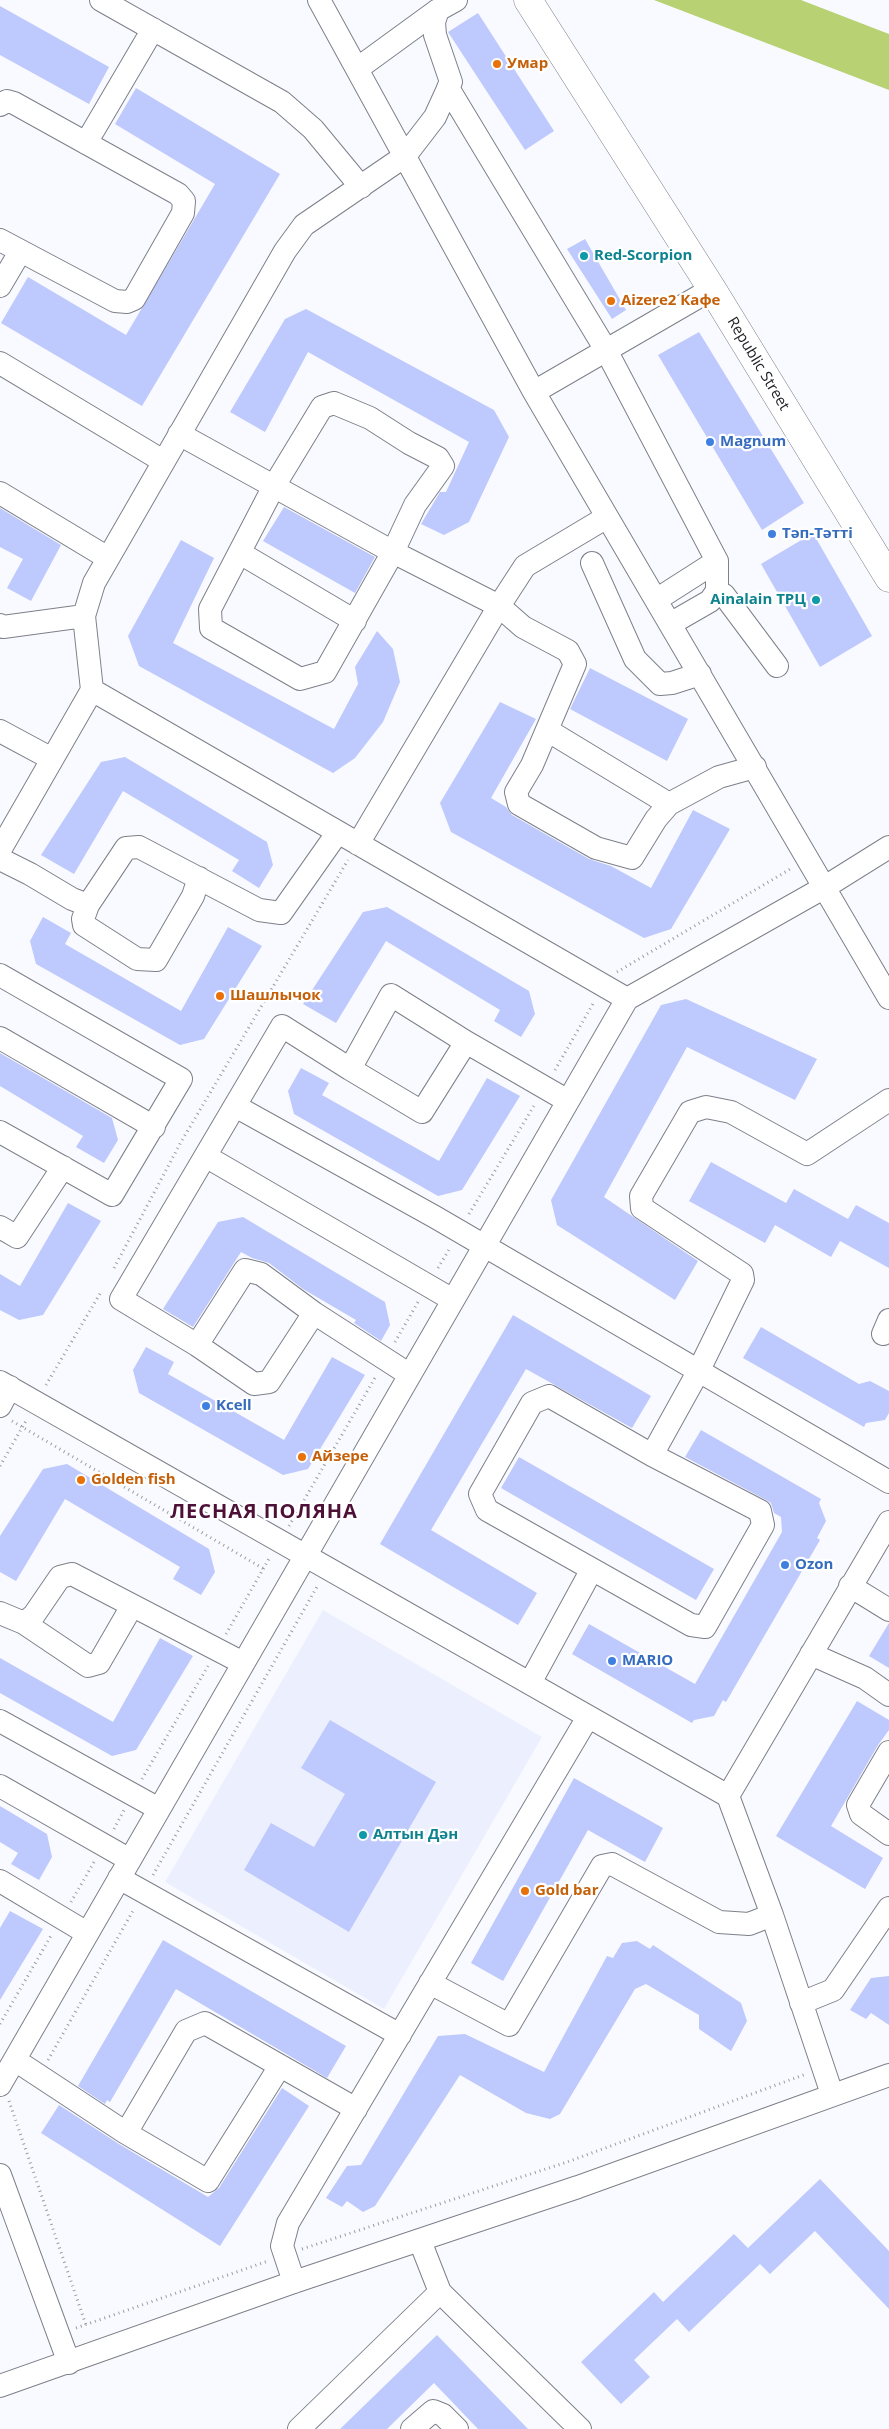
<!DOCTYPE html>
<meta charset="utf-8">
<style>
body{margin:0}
canvas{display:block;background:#f9faff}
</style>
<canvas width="889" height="2429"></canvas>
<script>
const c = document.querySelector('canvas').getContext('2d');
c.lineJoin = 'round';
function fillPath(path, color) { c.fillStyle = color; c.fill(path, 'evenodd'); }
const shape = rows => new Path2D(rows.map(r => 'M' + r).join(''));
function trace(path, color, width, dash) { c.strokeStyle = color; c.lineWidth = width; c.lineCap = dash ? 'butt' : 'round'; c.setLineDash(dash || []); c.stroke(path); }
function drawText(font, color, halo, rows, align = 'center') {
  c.font = font + ' "Open Sans",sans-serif'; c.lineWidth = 4.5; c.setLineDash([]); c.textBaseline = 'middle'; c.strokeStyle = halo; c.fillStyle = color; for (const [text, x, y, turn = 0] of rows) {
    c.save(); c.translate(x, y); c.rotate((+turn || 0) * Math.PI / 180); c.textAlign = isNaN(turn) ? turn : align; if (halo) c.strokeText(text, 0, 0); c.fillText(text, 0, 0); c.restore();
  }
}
fillPath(shape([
 [323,1610,542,1737,384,2009,165,1882]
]), '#ecf0fe');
fillPath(shape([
 [654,0,801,0,889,34,889,90]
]), '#b8d173');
fillPath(shape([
 [0,6,109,67,89,104,0,55],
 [478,13,554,131,525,150,448,32],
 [136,88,280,174,142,406,1,323,28,277,126,335,215,184,115,124],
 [585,239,626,310,612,319,567,249],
 [306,309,494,410,509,437,469,522,444,535,421,524,440,492,446,492,469,442,308,352,265,432,230,412,285,319],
 [699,332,804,503,762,530,658,355],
 [284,507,375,557,355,593,263,541],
 [0,508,61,545,31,601,7,588,23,559,0,547],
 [813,533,872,636,820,667,761,564],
 [181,540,214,558,173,643,334,729,358,684,355,667,377,631,393,649,400,682,383,722,355,758,333,773,139,666,128,636],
 [590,668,688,719,667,761,570,709],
 [500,702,536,719,491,798,506,807,512,815,589,859,611,866,651,888,693,810,730,829,671,929,644,938,451,832,440,803],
 [125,757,267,842,273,865,259,888,232,871,239,860,123,791,74,874,41,855,101,762],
 [387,907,529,991,535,1014,521,1037,494,1021,500,1010,386,941,336,1023,303,1004,363,912],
 [43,917,71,933,65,944,181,1011,228,927,262,946,204,1039,180,1045,36,964,30,941],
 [686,999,817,1059,795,1100,687,1047,604,1197,698,1261,675,1300,557,1225,551,1200,661,1005],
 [0,1053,112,1118,118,1140,104,1163,76,1147,83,1136,0,1086],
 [301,1068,329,1083,322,1095,439,1161,487,1078,520,1096,462,1190,438,1196,294,1114,288,1091],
 [711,1162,786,1203,794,1189,848,1219,856,1205,889,1223,889,1268,840,1241,831,1257,775,1225,765,1243,689,1201],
 [68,1203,101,1221,43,1315,19,1320,0,1310,0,1274,20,1286],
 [243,1217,385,1302,390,1325,381,1341,354,1323,356,1320,303,1289,269,1263,252,1258,241,1252,193,1327,163,1309,218,1222],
 [513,1315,651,1396,632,1428,526,1369,431,1530,537,1593,518,1625,380,1544],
 [761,1327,859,1384,870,1381,889,1391,889,1413,885,1420,866,1423,864,1427,743,1358],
 [146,1347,174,1362,168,1374,284,1440,332,1357,365,1375,308,1469,283,1475,139,1393,133,1370],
 [701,1430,821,1499,819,1503,826,1521,817,1538,820,1540,726,1702,723,1700,714,1716,694,1720,692,1723,572,1654,589,1624,695,1684,782,1532,781,1517,774,1513,771,1503,766,1500,685,1457],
 [519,1457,714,1569,696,1600,501,1488],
 [67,1464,209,1549,215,1572,201,1595,173,1579,180,1567,65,1499,16,1581,0,1572,0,1536,43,1469],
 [889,1623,889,1668,869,1656],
 [160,1638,193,1656,136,1750,112,1756,0,1693,0,1658,113,1722],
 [857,1701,889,1720,889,1730,878,1745,831,1826,883,1858,865,1889,776,1836],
 [330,1720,436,1782,349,1932,244,1870,271,1823,314,1847,345,1794,301,1768],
 [574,1778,663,1828,645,1862,588,1830,503,1981,471,1963],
 [0,1806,47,1834,52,1857,39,1880,11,1864,18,1853,0,1842],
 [10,1911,43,1929,0,2000,0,1928],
 [163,1940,346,2046,327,2078,176,1989,110,2102,107,2100,105,2104,78,2086],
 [637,1941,650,1949,653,1945,741,2003,747,2021,731,2051,699,2029,699,2015,646,1984,635,1989,560,2114,550,2119,526,2113,460,2075,375,2206,363,2212,347,2201,342,2207,326,2198,347,2166,361,2165,438,2036,465,2034,544,2072,607,1956,613,1958,622,1943],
 [889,1976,889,2025,871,2013,866,2019,850,2010,871,1978],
 [282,2088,309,2106,220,2246,41,2133,59,2105,119,2144,208,2197,219,2188],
 [820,2179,889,2251,889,2309,815,2231,770,2274,760,2264,689,2332,677,2319,634,2360,650,2377,621,2404,581,2362,654,2292,663,2302,734,2234,748,2248],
 [437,2335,528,2429,478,2429,434,2383,387,2429,340,2429]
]), '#bec9fd');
const minor = shape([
 [101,0,282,102,313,129,361,187],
 [319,0,534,392,889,998],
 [357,69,438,10],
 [448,88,606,350,717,561,717,591,710,601,670,624],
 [0,105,7,101,14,103,178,194,184,201,183,213,134,299,127,302,115,301,0,240],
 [86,143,153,29],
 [0,286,20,252],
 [0,363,163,461],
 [534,392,712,289],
 [334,403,370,418,409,443,438,458,443,466,415,505,393,552,325,672,300,679,211,628,210,609,274,486,322,407,334,403],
 [179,434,393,552,499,606,358,844],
 [0,493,108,558],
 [607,517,525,566,499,606,523,627,568,651,575,664,532,765,516,792,519,804,596,848,632,858,656,819,669,804,719,777,755,767],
 [240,553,355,621],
 [592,563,635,659,660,684,672,683,700,674],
 [717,591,724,595,777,666],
 [656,600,717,561],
 [0,625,3,627,84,616],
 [92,690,627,999],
 [547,730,669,804],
 [0,731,52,759],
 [0,850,92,690,84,616,94,583,285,251,304,225,405,156,435,117,451,82,435,35,434,22,438,10,456,0],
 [0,859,30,874,72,899,88,905,126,848,139,847,259,910,281,913,338,832],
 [88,905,83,919,84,925,137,959,156,960,193,896,199,878],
 [0,975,181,1079,112,1195,0,1132],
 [0,1038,154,1127],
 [466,1042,568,1101],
 [350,1069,391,995,466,1042,422,1112,350,1069,282,1026,121,1299,197,1345,245,1270,261,1274,314,1313,410,1375],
 [237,1107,435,1217,889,1482],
 [207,1157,453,1300],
 [0,1227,17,1237,63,1167],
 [883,1334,889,1320],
 [197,1345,254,1384,269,1382,314,1313],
 [0,1382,728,1796],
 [549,1396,652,1455,760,1511,763,1525,705,1627,691,1625,487,1510,480,1494,532,1403,549,1396],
 [0,1406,10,1387],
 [652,1455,698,1372,743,1280,742,1274,642,1208,641,1196,690,1112,706,1107,731,1112,807,1154,889,1100],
 [850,1586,889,1610],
 [0,1613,24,1623,34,1615,60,1577,72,1574,243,1663],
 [24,1623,88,1666,99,1663,132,1606],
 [811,1654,865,1678,889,1695],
 [530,1683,591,1571],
 [0,1721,159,1809],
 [889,1752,858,1805,861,1814,889,1834],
 [0,1786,130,1860],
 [119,1878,400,2035],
 [0,1881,87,1933],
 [430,1983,509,2025,602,1866,612,1864,719,1922,749,1924,772,1915],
 [801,2003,833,1990,889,1908],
 [15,2060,126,2133,186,2031,205,2023,356,2109],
 [0,2085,627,999,825,887,889,847],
 [832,2094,772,1915,728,1796,889,1522],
 [126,2133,208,2181,280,2066],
 [0,2175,69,2363],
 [294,2282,282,2246,288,2223,588,1717],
 [440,2292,580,2429],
 [0,2386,294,2282,578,2187,889,2075],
 [299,2429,440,2292,420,2241],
 [412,2429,433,2411,443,2415,457,2429]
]);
const major = shape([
 [528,0,712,289,889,578]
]);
trace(minor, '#7e8089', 24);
trace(major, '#7e8089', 29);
trace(shape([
 [617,972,792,868],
 [555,1070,594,1002],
 [469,1214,535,1104],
 [114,1268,181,1142,348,860],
 [438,1268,450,1248],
 [395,1342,418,1302],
 [46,1385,101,1292],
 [12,1421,264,1569],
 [0,1466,27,1419],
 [289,1526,376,1376],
 [226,1634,270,1557],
 [142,1779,208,1666],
 [114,1829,124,1810],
 [153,1875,318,1585],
 [71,1902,94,1862],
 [0,2024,52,1934],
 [48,2060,134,1909],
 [9,2101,86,2325],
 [302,2249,570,2161,806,2074],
 [76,2328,268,2261]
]), '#9c9da2', 3, [1, 4]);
trace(minor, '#fff', 22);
trace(major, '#fff', 28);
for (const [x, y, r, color] of [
 [497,64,5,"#e8710a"],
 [584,256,5,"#0f9aa8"],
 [611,301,5,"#e8710a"],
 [710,442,5,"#3f7fe0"],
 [772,534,5,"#3f7fe0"],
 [816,600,5,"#0f9aa8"],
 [220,996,5,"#e8710a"],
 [206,1406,5,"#3f7fe0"],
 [302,1457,5,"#e8710a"],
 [81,1480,5,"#e8710a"],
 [785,1565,5,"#3f7fe0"],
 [612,1661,5,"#3f7fe0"],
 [363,1835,5,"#0f9aa8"],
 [525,1891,5,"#e8710a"]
]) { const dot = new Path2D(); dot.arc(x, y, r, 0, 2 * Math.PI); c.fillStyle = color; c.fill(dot); trace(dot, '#fff', 2); }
drawText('bold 15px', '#c56008', '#fff', [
 ["Умар",507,64],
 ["Aizere2 Кафе",621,301],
 ["Шашлычок",230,996],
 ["Айзере",312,1457],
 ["Golden fish",91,1480],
 ["Gold bar",535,1891]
], 'left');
drawText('bold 15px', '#0d838f', '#fff', [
 ["Red-Scorpion",594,256],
 ["Ainalain ТРЦ",806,600,"right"],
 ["Алтын Дән",373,1835]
], 'left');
drawText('15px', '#222327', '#fff', [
 ["Republic Street",758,364,59]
]);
drawText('bold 15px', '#366cbe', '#fff', [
 ["Magnum",720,442],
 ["Тәп-Тәтті",782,534],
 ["Kcell",216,1406],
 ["Ozon",795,1565],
 ["MARIO",622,1661]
], 'left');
c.letterSpacing = '1px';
drawText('bold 20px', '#4d1138', '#fff', [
 ["ЛЕСНАЯ ПОЛЯНА",264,1512]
]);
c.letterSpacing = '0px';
</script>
